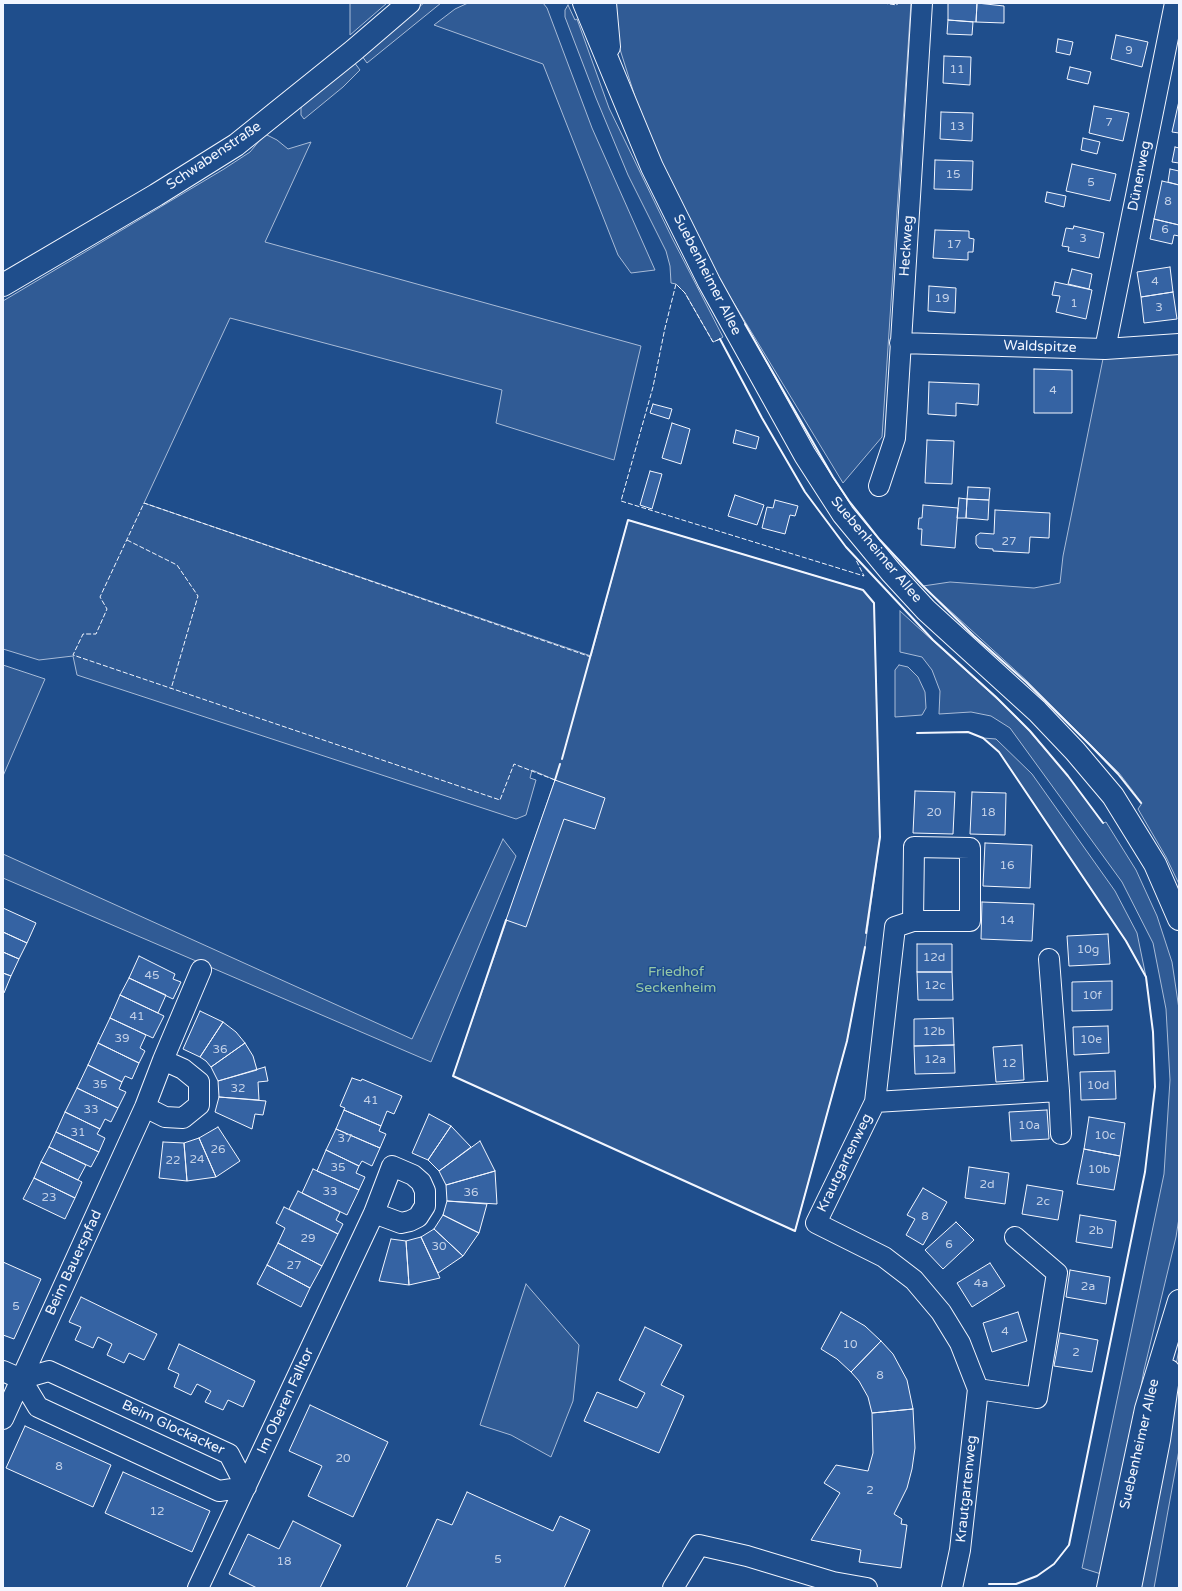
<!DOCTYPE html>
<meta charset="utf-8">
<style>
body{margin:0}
#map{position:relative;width:1182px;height:1591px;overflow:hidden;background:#1f4e8c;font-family:"Varela Round",sans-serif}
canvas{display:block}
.frame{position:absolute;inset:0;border:4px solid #f2f6ff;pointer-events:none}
</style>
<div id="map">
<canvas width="1182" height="1591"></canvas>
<div class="frame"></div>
</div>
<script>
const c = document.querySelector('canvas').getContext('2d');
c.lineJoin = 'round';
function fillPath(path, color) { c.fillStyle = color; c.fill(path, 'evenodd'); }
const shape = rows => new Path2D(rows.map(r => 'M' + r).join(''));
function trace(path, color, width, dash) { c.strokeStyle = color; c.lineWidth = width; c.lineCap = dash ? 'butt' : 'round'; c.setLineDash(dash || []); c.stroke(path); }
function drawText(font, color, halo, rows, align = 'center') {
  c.font = font + ' "Varela Round",sans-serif'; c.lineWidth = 3; c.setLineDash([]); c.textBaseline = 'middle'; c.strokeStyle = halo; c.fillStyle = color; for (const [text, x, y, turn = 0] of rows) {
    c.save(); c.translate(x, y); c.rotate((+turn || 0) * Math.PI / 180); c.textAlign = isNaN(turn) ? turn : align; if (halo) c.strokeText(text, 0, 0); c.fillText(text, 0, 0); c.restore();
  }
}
const green = shape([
 [350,3,387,3,350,35,350,3],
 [424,3,441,3,367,63,362,56,397,24,424,3],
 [468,3,543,3,547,8,592,128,655,270,631,273,618,255,543,64,434,25,455,9,468,3],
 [613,3,911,3,882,437,843,483,718,277,673,190,636,100,618,43,613,3],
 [568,5,575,20,577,19,609,108,672,238,723,337,720,339,713,342,685,293,676,284,671,283,670,266,666,251,628,175,596,98,565,17,565,10,568,5],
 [354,62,360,70,343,87,304,119,301,115,301,106,354,62],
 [265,134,277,140,288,149,311,142,265,242,641,346,614,460,496,423,502,390,230,318,144,503,591,656,628,520,863,590,874,603,880,838,865,947,847,1041,795,1231,453,1076,555,780,532,770,530,778,536,780,526,815,516,819,77,675,73,656,39,660,3,649,3,301,224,169,250,152,265,134],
 [1179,343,1179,884,1166,857,1138,809,1142,803,1119,773,1027,681,923,586,950,582,1034,588,1060,583,1063,556,1105,349,1179,343],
 [900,611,1019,719,1068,776,1103,823,1106,822,1136,870,1157,916,1172,962,1179,1009,1179,1218,1176,1237,1144,1370,1130,1446,1101,1574,1082,1568,1164,1174,1170,1080,1166,1009,1153,943,1122,882,1010,728,991,716,971,712,939,714,940,691,932,670,922,657,900,652,900,611],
 [3,665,45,679,3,776,3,665],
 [899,665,908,667,918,677,925,692,926,708,922,715,895,717,895,670,899,665],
 [983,738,996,739,1032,774,1115,891,1137,933,1146,977,1126,941,999,752,983,738],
 [503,839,516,856,431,1062,3,878,3,854,412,1039,503,839],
 [526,1284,579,1345,573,1401,551,1457,511,1435,480,1425,526,1284],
 [1179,1349,1179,1450,1154,1588,1135,1588,1179,1349]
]);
fillPath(green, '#305b95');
trace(green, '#a8bbd7', 1);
const building = shape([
 [948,3,977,3,976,22,948,20,948,3],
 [977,3,1004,6,1004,23,976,22,977,3],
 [948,20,973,22,972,35,947,34,948,20],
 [1116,35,1148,42,1142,67,1111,59,1116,35],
 [1058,39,1073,42,1070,55,1056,52,1058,39],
 [944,56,971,57,970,85,943,83,944,56],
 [1070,67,1091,72,1088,84,1067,79,1070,67],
 [1179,101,1179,133,1172,132,1179,101],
 [1094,106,1129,113,1123,141,1089,133,1094,106],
 [941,112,973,113,972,141,940,139,941,112],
 [1083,138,1100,142,1097,154,1081,150,1083,138],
 [1175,147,1179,148,1179,163,1172,162,1175,147],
 [935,160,973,161,972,190,934,189,935,160],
 [1072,164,1116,174,1110,201,1066,191,1072,164],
 [1170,169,1179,171,1179,185,1168,182,1170,169],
 [1162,181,1179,185,1179,225,1154,219,1162,181],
 [1047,192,1066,196,1064,207,1045,202,1047,192],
 [1154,219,1179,225,1179,236,1174,235,1172,244,1150,239,1154,219],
 [1074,226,1104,233,1099,258,1068,251,1069,247,1062,246,1066,228,1073,229,1074,226],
 [935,230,969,231,969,238,974,239,973,252,968,252,968,260,933,258,935,230],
 [1170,267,1173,292,1141,297,1137,272,1170,267],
 [1072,269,1092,274,1089,289,1068,284,1072,269],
 [1055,282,1092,290,1086,319,1056,312,1060,296,1052,295,1055,282],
 [929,286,956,288,955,313,928,311,929,286],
 [1173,292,1177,319,1144,323,1141,297,1173,292],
 [1034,369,1072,370,1072,413,1034,413,1034,369],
 [929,382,979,384,978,405,956,403,956,416,928,414,929,382],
 [653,404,672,409,669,419,650,413,653,404],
 [672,423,690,429,681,464,662,458,672,423],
 [736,430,759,437,756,449,733,443,736,430],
 [927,440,954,441,952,484,925,483,927,440],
 [650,471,662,474,652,509,640,505,650,471],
 [968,487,990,488,989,500,967,499,968,487],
 [735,495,764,505,757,525,728,516,735,495],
 [959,498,967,499,966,518,957,518,959,498],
 [967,499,989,500,988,520,966,518,967,499],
 [775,500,798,506,795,516,790,515,785,534,762,528,767,507,773,508,775,500],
 [923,505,958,508,955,548,921,545,922,529,918,529,919,518,922,518,923,505],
 [995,510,1050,513,1049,538,1030,537,1029,553,993,551,993,549,979,548,976,544,976,536,980,533,994,534,995,510],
 [555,780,605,798,595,829,564,819,526,927,506,920,555,780],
 [915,791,955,792,953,834,913,833,915,791],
 [972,792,1006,793,1005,835,970,834,972,792],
 [985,843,1032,845,1030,888,983,886,985,843],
 [982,902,1034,904,1032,941,981,939,982,902],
 [3,908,36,923,27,943,3,932,3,908],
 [3,932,27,943,19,959,3,952,3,932],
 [1108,934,1110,964,1069,966,1067,936,1108,934],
 [917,944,952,944,952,972,917,972,917,944],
 [3,952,19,959,11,976,3,973,3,952],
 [139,956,175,974,173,979,181,982,173,999,129,978,139,956],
 [917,972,952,972,953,1000,918,1000,917,972],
 [3,973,11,976,4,993,3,992,3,973],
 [129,978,166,995,158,1013,120,995,129,978],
 [1112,981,1112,1010,1072,1011,1072,982,1112,981],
 [120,995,164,1016,153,1038,110,1018,120,995],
 [200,1011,223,1022,200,1057,183,1049,200,1011],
 [110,1018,146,1035,140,1048,145,1051,139,1063,98,1043,110,1018],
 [953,1018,954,1045,914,1046,914,1019,953,1018],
 [223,1022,236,1032,245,1043,211,1067,206,1061,200,1057,223,1022],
 [1108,1026,1109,1053,1074,1055,1073,1027,1108,1026],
 [98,1043,139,1063,132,1079,125,1076,122,1082,88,1065,98,1043],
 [245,1043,253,1056,257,1070,218,1081,211,1067,245,1043],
 [954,1045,955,1073,915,1074,914,1046,954,1045],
 [1022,1045,1024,1080,996,1082,993,1047,1022,1045],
 [88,1065,122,1082,119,1089,126,1092,118,1108,77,1088,88,1065],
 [265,1067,268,1081,258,1082,259,1100,219,1097,218,1081,265,1067],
 [1115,1071,1116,1099,1081,1100,1080,1072,1115,1071],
 [352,1078,361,1081,362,1079,402,1096,394,1114,387,1111,381,1126,344,1110,345,1108,340,1106,352,1078],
 [77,1088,118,1108,111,1122,105,1119,100,1129,65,1112,77,1088],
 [219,1097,266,1101,263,1115,255,1114,252,1129,215,1112,219,1097],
 [344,1110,381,1126,379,1131,386,1134,380,1148,336,1129,344,1110],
 [1047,1110,1049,1139,1011,1141,1009,1112,1047,1110],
 [65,1112,100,1129,97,1134,105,1138,99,1152,56,1132,65,1112],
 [429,1114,451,1126,428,1160,412,1153,429,1114],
 [1089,1117,1125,1123,1120,1156,1084,1149,1089,1117],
 [451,1126,471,1147,439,1171,428,1160,451,1126],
 [218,1127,240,1161,216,1177,199,1138,218,1127],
 [336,1129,380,1148,372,1166,362,1161,359,1166,326,1150,336,1129],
 [56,1132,99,1152,91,1167,49,1147,56,1132],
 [199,1138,216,1177,187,1181,184,1143,199,1138],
 [480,1141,495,1171,446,1185,439,1171,480,1141],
 [163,1142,184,1143,187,1181,159,1178,163,1142],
 [49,1147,86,1165,78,1180,41,1162,49,1147],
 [1084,1149,1120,1156,1114,1190,1077,1184,1084,1149],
 [326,1150,359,1166,356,1173,365,1177,359,1190,317,1171,326,1150],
 [41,1162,82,1182,75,1198,34,1178,41,1162],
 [969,1167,1009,1173,1005,1204,965,1198,969,1167],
 [313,1169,359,1190,347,1215,302,1193,313,1169],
 [495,1171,497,1204,447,1201,446,1185,495,1171],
 [34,1178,75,1198,65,1219,23,1199,34,1178],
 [1027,1185,1063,1191,1058,1220,1022,1214,1027,1185],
 [923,1188,947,1202,923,1245,906,1235,915,1219,907,1215,923,1188],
 [298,1191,340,1212,336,1220,343,1224,338,1234,289,1209,298,1191],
 [447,1201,487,1204,479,1233,443,1215,447,1201],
 [284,1207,338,1234,322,1266,278,1243,285,1228,276,1223,284,1207],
 [443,1215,479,1233,463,1256,434,1229,443,1215],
 [1080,1215,1116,1221,1112,1248,1076,1242,1080,1215],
 [956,1222,974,1240,943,1269,925,1250,956,1222],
 [434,1229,463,1256,438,1273,421,1237,434,1229],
 [421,1237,440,1278,409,1285,406,1241,421,1237],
 [391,1239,406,1241,409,1285,379,1281,391,1239],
 [278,1243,322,1266,310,1288,267,1265,278,1243],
 [3,1262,41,1279,14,1339,3,1335,3,1262],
 [990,1263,1005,1286,972,1307,957,1283,990,1263],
 [267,1265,310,1288,301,1307,257,1284,267,1265],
 [1070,1270,1110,1277,1106,1304,1066,1297,1070,1270],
 [81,1297,157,1334,144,1360,129,1353,124,1363,107,1355,112,1344,98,1337,93,1348,75,1340,81,1327,69,1322,81,1297],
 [841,1312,865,1326,881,1341,851,1372,837,1359,821,1349,841,1312],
 [1018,1312,1027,1341,992,1352,983,1323,1018,1312],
 [645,1327,682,1345,661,1385,684,1396,659,1453,584,1421,597,1392,637,1408,645,1393,619,1380,645,1327],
 [1060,1333,1098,1340,1092,1372,1054,1366,1060,1333],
 [881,1341,893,1354,907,1380,913,1409,872,1413,868,1397,859,1381,851,1372,881,1341],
 [179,1344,255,1381,243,1407,228,1400,223,1410,205,1402,211,1391,197,1384,191,1395,174,1387,179,1374,168,1369,179,1344],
 [310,1405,388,1442,353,1517,308,1496,322,1466,289,1451,310,1405],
 [913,1409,915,1448,912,1469,907,1488,894,1514,902,1519,901,1524,907,1525,901,1568,859,1562,861,1550,811,1540,840,1493,824,1483,836,1465,868,1471,873,1453,872,1413,913,1409],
 [25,1426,111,1465,93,1507,6,1468,25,1426],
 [123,1472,210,1511,192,1552,105,1513,123,1472],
 [467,1492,553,1531,560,1516,590,1530,564,1588,406,1588,437,1519,452,1525,467,1492],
 [293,1521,341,1545,320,1588,257,1588,229,1574,248,1534,279,1549,293,1521]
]);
fillPath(building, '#3563a3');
trace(building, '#f2f6ff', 1);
const minor = shape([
 [900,343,1105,349,1179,344],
 [1105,349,1175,3],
 [879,486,895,438,922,3],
 [914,847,970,848,970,921,913,921,914,847],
 [913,921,895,927,875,1102,816,1223,884,1257,914,1280,941,1312,960,1343,978,1389,960,1550,952,1588],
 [1049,959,1059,1091],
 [163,1060,201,970],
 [875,1102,1059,1091,1061,1134],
 [3,1371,21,1379,38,1407,219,1491,246,1487,229,1454,49,1371,21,1379],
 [978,1389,1037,1398,1057,1273,1015,1237],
 [3,1419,145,1107,163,1060,183,1069,199,1082,199,1105,183,1118,165,1117,145,1107],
 [198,1588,374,1213,392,1166,413,1175,421,1182,425,1191,425,1206,418,1217,410,1221,401,1223,374,1213],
 [673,1588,699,1545,747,1556,833,1582,867,1588]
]);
const tertiary = shape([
 [3,285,156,195,236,145,353,51,409,3]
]);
const secondary = shape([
 [584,3,652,167,709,282,805,455,843,514,891,572,926,610,1037,711,1075,751,1113,796,1155,864,1179,919],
 [605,3,609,47],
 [1108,1588,1146,1409,1179,1301],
 [1130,1588,1159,1440,1169,1371]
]);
trace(minor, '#f2f6ff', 22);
trace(tertiary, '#f2f6ff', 24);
trace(secondary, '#f2f6ff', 24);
trace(minor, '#1f4e8c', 20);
trace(tertiary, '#1f4e8c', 22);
trace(secondary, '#1f4e8c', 22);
trace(shape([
 [883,3,897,5,897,3],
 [720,339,713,342,685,293,676,284,665,328,653,387,621,501,864,576,856,560],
 [127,540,177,565,198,596,171,689],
 [555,780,514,764,500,800,73,655,83,634,96,634,107,609,100,597,144,503,591,657]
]), '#f2f6ff', 1, [5, 2]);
trace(shape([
 [745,324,833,477,849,501,880,540,923,586,974,636,1026,682,1090,745,1118,774,1141,803],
 [720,339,762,418,805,492,846,547,933,640,996,697,1030,731,1068,776,1103,823],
 [917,733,968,732,983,738,999,752,1126,941,1146,977,1153,1032,1155,1087,1145,1172,1069,1545,1054,1564,1037,1576,1016,1584,989,1584],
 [562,759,628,520,863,590,874,603,880,837,866,933],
 [555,780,560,764],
 [506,920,453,1076,795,1231,847,1041,865,947]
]), '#f2f6ff', 2);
drawText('12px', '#c3d1e8', null, [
 ["9",1129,51],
 ["11",957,70],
 ["7",1109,123],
 ["13",957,127],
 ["15",953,175],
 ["5",1091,183],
 ["8",1168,202],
 ["6",1165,230],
 ["3",1083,239],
 ["17",954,245],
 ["4",1155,282],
 ["19",942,299],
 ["1",1074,304],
 ["3",1159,308],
 ["4",1053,391],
 ["27",1009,542],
 ["20",934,813],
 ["18",988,813],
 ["16",1007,866],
 ["14",1007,921],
 ["10g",1088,950],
 ["12d",934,958],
 ["45",152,976],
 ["12c",935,986],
 ["10f",1092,996],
 ["41",137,1017],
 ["12b",934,1032],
 ["39",122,1039],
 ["10e",1091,1040],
 ["36",220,1050],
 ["12a",935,1060],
 ["12",1009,1064],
 ["35",100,1085],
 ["10d",1098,1086],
 ["32",238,1089],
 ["41",371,1101],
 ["33",91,1110],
 ["10a",1029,1126],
 ["31",78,1133],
 ["10c",1105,1136],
 ["37",345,1139],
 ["26",218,1150],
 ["24",197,1160],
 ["22",173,1161],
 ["35",338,1168],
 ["10b",1099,1170],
 ["2d",987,1185],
 ["33",330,1192],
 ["36",471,1193],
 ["23",49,1198],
 ["2c",1043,1202],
 ["8",925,1217],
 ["2b",1096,1231],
 ["29",308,1239],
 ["6",949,1245],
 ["30",439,1247],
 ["27",294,1266],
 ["4a",981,1284],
 ["2a",1088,1287],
 ["5",16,1307],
 ["4",1005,1332],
 ["10",850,1345],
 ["2",1076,1353],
 ["8",880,1376],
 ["20",343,1459],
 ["8",59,1467],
 ["2",870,1491],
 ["12",157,1512],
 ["5",498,1560],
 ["18",284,1562]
]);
drawText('14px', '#f2f6ff', '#1f4e8c', [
 ["Schwabenstraße",214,156,-34],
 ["Dünenweg",1140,176,-79],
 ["Heckweg",907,246,-86],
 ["Suebenheimer Allee",707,275,63],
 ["Waldspitze",1040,347,2],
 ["Suebenheimer Allee",876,550,50],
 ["Krautgartenweg",845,1163,-64],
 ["Beim Bauerspfad",74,1263,-65],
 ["Im Oberen Falltor",286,1401,-65],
 ["Beim Glockacker",173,1428,25],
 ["Suebenheimer Allee",1140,1444,-77],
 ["Krautgartenweg",967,1489,-84]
]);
drawText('14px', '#97c8a6', '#1f4e8c', [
 ["Friedhof",676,972],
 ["Seckenheim",676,988]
]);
</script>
